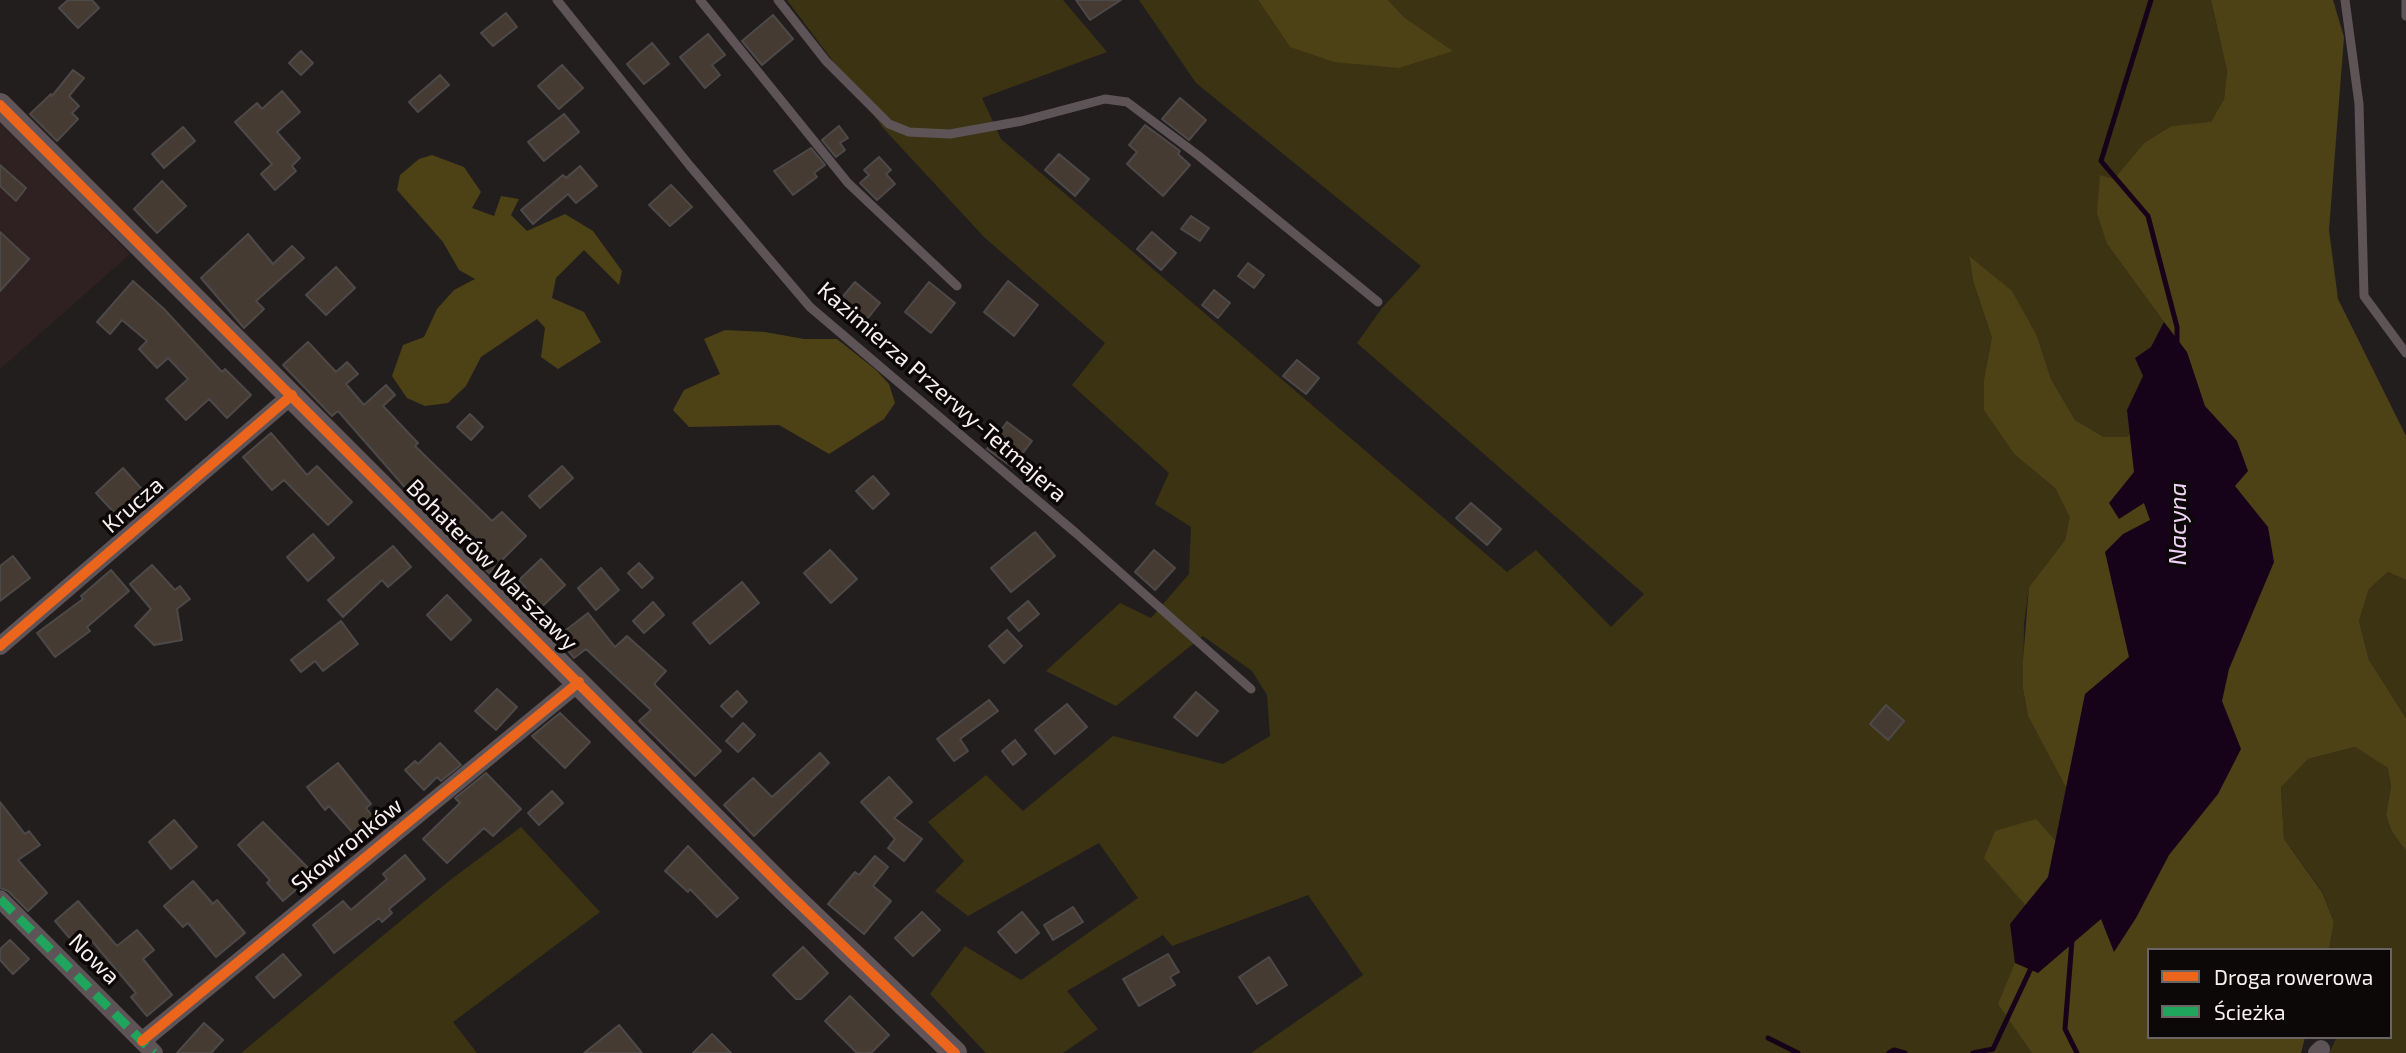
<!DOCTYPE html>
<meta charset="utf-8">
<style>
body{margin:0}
#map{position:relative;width:2406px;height:1053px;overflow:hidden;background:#231e1e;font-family:"Exo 2",sans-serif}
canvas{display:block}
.legend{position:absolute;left:2147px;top:948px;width:245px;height:91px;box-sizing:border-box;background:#0c0808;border:2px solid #6a6564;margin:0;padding:9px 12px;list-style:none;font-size:21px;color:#f6f0ef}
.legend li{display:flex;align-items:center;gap:14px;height:35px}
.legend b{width:35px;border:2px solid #6a6564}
</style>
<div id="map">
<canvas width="2406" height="1053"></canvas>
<ul class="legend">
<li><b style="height:9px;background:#eb651d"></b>Droga rowerowa</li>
<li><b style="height:9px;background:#20a55d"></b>Ścieżka</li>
</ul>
</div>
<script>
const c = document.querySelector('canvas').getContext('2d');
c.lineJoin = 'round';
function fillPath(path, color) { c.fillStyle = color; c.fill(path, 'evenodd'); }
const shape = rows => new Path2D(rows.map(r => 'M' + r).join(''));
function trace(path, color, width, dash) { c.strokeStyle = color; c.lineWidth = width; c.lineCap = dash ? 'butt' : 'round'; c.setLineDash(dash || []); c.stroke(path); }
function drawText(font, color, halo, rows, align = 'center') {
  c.font = font + ' "Exo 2",sans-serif'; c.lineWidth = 7; c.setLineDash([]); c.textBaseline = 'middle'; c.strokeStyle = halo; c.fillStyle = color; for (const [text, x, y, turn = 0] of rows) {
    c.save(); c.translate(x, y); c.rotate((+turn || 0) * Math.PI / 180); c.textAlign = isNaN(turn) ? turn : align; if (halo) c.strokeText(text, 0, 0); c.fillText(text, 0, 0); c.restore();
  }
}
fillPath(shape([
 [0,120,130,254,0,369]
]), '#2f2121');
fillPath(shape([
 [787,0,1063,0,1107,52,982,98,1001,139,1507,572,1536,550,1611,627,1644,594,1357,343,1382,308,1421,266,1196,83,1139,0,1258,0,1290,47,1453,51,1404,17,1388,0,2211,0,2227,71,2224,99,2211,123,2171,126,2144,143,2114,179,2100,176,2107,244,2164,322,2156,398,2127,437,2104,437,2075,420,2051,379,2037,336,1969,258,1973,281,1992,338,2015,455,2055,488,2071,517,2065,540,2029,587,2024,624,2023,689,2028,716,2075,802,2043,924,2029,1045,2032,1053,1251,1053,1363,975,1308,895,1172,946,1163,935,1067,991,1098,1029,1063,1053,986,1053,930,994,965,946,1021,980,1138,898,1099,843,968,916,935,891,964,861,928,822,986,775,1023,811,1113,736,1223,764,1270,736,1267,695,1252,671,1203,636,1116,706,1046,671,1120,603,1151,618,1189,574,1191,527,1155,504,1169,473,1072,385,1105,343,984,237,884,129],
 [2388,572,2406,580,2406,718,2369,660,2359,621,2369,589],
 [2355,747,2389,768,2391,786,2386,815,2392,832,2406,851,2406,1053,2329,1053,2337,1037,2390,1037,2390,950,2329,950,2334,922,2322,891,2284,839,2281,786,2308,759],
 [521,827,600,912,453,1022,477,1053,241,1053,449,881]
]), '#3c3313');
fillPath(shape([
 [1258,0,1388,0,1404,17,1453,51,1399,68,1334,62,1290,47],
 [2211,0,2333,0,2344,37,2329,230,2338,299,2406,436,2406,580,2388,572,2369,589,2359,621,2369,660,2406,718,2406,851,2392,832,2386,815,2391,786,2388,768,2355,747,2308,759,2281,787,2284,839,2322,892,2334,922,2329,950,2149,950,2149,1037,2305,1037,2301,1053,2032,1053,1998,1004,2015,963,2042,924,1984,858,1995,831,2036,819,2068,855,2074,802,2028,716,2023,689,2023,660,2029,587,2065,540,2070,517,2055,488,2015,455,1984,410,1984,380,1992,338,1973,281,1969,256,2012,291,2037,336,2051,379,2075,420,2104,437,2127,437,2156,398,2164,322,2107,244,2097,213,2100,175,2114,179,2144,143,2171,126,2211,122,2224,99,2227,71],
 [432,155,464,167,481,192,472,208,494,216,501,196,519,199,511,215,527,231,565,214,593,231,622,271,619,285,584,250,556,278,552,298,584,312,601,342,558,369,541,357,545,328,537,319,481,357,466,386,448,403,425,406,407,398,392,376,403,345,424,337,437,309,454,290,475,279,459,270,443,242,397,190,400,175,419,159],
 [725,330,765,332,804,339,837,339,876,370,889,384,895,403,884,419,829,454,779,425,689,427,673,410,684,390,720,374,704,339]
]), '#4d4116');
fillPath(shape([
 [2164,322,2187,352,2205,406,2237,441,2248,471,2235,486,2268,527,2274,562,2229,669,2222,701,2241,749,2218,794,2169,855,2136,918,2114,952,2101,919,2038,973,2015,963,2010,924,2048,877,2085,694,2129,657,2105,552,2123,534,2150,520,2144,503,2119,519,2109,503,2134,472,2127,410,2143,376,2135,358,2151,347]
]), '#16031a');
trace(shape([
 [2151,0,2101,161,2148,216,2177,327,2177,346],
 [2072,940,2065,1029,2077,1053],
 [1768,1038,1798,1053],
 [1889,1053,1894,1050,1905,1053],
 [1973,1053,1993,1049,2032,966]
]), '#16031a', 5);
const building = shape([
 [68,0,92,0,99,8,78,28,59,8,68,0],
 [1076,0,1121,0,1090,20,1076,0],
 [506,13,517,27,493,46,481,33,506,13],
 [773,15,793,39,762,65,742,41,773,15],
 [708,34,725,55,712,65,720,75,705,88,680,57,708,34],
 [652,43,669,64,644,84,627,64,652,43],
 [301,51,313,63,301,75,289,63,301,51],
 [562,65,583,88,559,109,538,86,562,65],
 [73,70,84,78,69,96,79,106,72,113,78,119,57,141,30,114,51,94,52,96,73,70],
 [440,75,449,85,418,112,409,102,440,75],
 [282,91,300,112,277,132,300,158,292,166,296,171,275,190,261,174,272,164,235,122,257,103,262,109,282,91],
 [1180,98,1206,120,1189,140,1162,119,1180,98],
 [564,114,579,132,544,161,528,142,564,114],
 [1145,125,1180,151,1178,154,1190,165,1163,196,1127,164,1137,152,1129,145,1145,125],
 [839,126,848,138,840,143,845,150,836,157,822,140,839,126],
 [183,127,195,141,164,168,152,154,183,127],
 [811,148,825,165,814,173,817,177,793,195,774,171,811,148],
 [1059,154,1089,179,1075,196,1045,170,1059,154],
 [879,157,891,170,886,174,895,184,877,200,860,183,869,175,864,170,879,157],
 [0,165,26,188,16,201,0,186,0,165],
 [580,166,597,186,576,203,568,194,533,224,521,210,563,175,566,178,580,166],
 [162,181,186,206,157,233,134,209,162,181],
 [671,185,692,207,670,226,649,205,671,185],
 [1191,216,1209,228,1200,241,1181,229,1191,216],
 [0,232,29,259,0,291,0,232],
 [1152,232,1176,253,1161,270,1137,249,1152,232],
 [248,234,273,264,292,246,304,258,256,301,264,309,244,328,201,278,248,234],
 [1248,263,1264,275,1254,288,1238,276,1248,263],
 [336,267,355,288,326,315,306,295,336,267],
 [133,281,164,309,222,372,225,369,251,395,227,418,209,399,186,420,166,399,188,379,168,358,157,368,139,349,147,341,122,320,110,334,97,322,133,281],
 [1008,281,1038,305,1014,336,984,312,1008,281],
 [855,282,880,303,860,328,834,307,855,282],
 [929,282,955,303,931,333,905,312,929,282],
 [1214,290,1230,303,1218,318,1202,305,1214,290],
 [308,342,336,372,347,362,358,374,346,384,364,405,386,385,395,395,383,406,418,443,415,446,492,521,502,512,526,536,489,573,464,548,471,541,421,496,416,500,338,411,332,416,283,365,308,342],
 [1297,360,1319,378,1306,394,1283,376,1297,360],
 [470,414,483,427,471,440,457,427,470,414],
 [1007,422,1032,441,1012,467,987,449,1007,422],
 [271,433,307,475,317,466,352,502,328,525,284,480,272,490,243,457,271,433],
 [562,466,573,478,540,508,529,496,562,466],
 [123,468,147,495,120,519,96,493,123,468],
 [873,476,889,494,873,509,856,491,873,476],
 [1471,503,1501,529,1487,545,1456,518,1471,503],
 [1035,532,1055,556,1011,592,991,568,1035,532],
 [313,534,334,558,308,581,287,557,313,534],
 [393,546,411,567,388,587,382,580,343,617,328,600,393,546],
 [830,550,857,579,831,603,804,573,830,550],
 [1154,550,1175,568,1155,590,1135,572,1154,550],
 [13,556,30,578,0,601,0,566,13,556],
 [541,559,565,585,533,615,516,596,526,588,519,580,541,559],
 [639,563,653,578,642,588,628,573,639,563],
 [152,565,175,590,180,586,190,599,177,609,182,640,154,645,135,626,151,609,130,584,152,565],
 [601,568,619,590,596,610,578,588,601,568],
 [111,570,129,591,87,627,90,631,55,657,37,633,83,599,81,596,111,570],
 [742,582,759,603,710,644,693,623,742,582],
 [447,595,471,620,451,640,427,615,447,595],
 [1028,601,1039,614,1019,631,1008,618,1028,601],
 [653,602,664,615,644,633,633,621,653,602],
 [588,613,615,647,627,636,666,671,654,684,721,751,695,776,639,721,651,710,586,649,574,658,557,637,588,613],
 [341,621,358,644,323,671,315,661,301,672,291,660,341,621],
 [1007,630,1022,646,1004,663,989,646,1007,630],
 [497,689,517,707,496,730,475,711,497,689],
 [737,691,747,702,732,717,721,706,737,691],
 [1196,692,1218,711,1197,736,1174,717,1196,692],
 [989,700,998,711,960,739,968,751,954,761,937,739,989,700],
 [1067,704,1087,727,1055,754,1035,730,1067,704],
 [1886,705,1904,721,1888,740,1870,724,1886,705],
 [560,713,590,742,565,768,532,736,560,713],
 [743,723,755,735,738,752,726,741,743,723],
 [1015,740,1026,754,1013,765,1002,751,1015,740],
 [440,743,461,765,441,781,437,777,424,790,405,770,415,761,418,764,440,743],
 [820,753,829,763,754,836,724,805,753,778,772,797,820,753],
 [338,763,371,804,366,808,378,823,359,840,329,806,325,810,307,787,338,763],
 [486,773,521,809,493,836,484,828,447,863,423,839,460,803,455,798,486,773],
 [889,777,912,802,894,818,922,839,904,861,888,848,895,839,861,802,889,777],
 [552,791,563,803,539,825,528,813,552,791],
 [0,802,25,834,29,831,40,845,18,860,47,893,28,911,8,891,0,888,0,802],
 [174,820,197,847,171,869,149,842,174,820],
 [263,822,314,874,283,901,267,883,270,880,238,845,263,822],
 [688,846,738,898,717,917,690,889,688,892,665,871,688,846],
 [405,855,425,879,389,909,392,913,382,922,379,918,334,953,313,925,343,901,351,910,387,879,383,874,405,855],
 [875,856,888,867,873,886,891,901,864,934,828,904,855,872,859,875,875,856],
 [193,881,213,904,217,900,245,933,216,957,188,923,183,927,164,906,193,881],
 [78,901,117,946,137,930,154,950,143,959,172,995,147,1016,131,997,136,993,91,940,80,950,55,921,78,901],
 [1073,907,1083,922,1053,940,1044,925,1073,907],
 [922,912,940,930,913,956,895,938,922,912],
 [1022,912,1039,933,1016,953,998,932,1022,912],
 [10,940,29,959,13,974,0,960,0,949,10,940],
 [803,947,828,973,801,999,796,999,773,975,803,947],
 [283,954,301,975,274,998,256,977,283,954],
 [1168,954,1179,972,1170,977,1175,985,1139,1006,1123,979,1168,954],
 [1269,957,1287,985,1257,1004,1239,977,1269,957],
 [850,996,889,1035,871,1053,857,1053,825,1021,850,996],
 [204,1023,223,1040,211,1053,177,1053,204,1023],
 [619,1025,642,1053,584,1053,619,1025],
 [712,1034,731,1053,693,1053,712,1034]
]);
fillPath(building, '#463b32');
trace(building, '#4c4948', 2);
trace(shape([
 [557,0,690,166,810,307,1077,534,1251,689],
 [700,0,848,183,957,286],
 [778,0,826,61,889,124,909,132,950,134,1022,121,1105,99,1127,102,1199,156,1378,302],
 [2345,0,2359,104,2364,296,2406,353],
 [2406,0,2406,16]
]), '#5e5458', 9);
trace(shape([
 [0,646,292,395],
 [0,899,154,1053],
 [142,1041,579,682],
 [2317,1053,2321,1049]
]), '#5e5458', 18);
trace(shape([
 [0,105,785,890,955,1053]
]), '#62555a', 24);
trace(shape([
 [0,899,154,1053]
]), '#20a55d', 9, [18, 9]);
trace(shape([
 [0,105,785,890,955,1053],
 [0,646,292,395],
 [142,1041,579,682]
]), '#eb651d', 10);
drawText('23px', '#f6f0ef', '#0c0808', [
 ["Kazimierza Przerwy-Tetmajera",942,392,41],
 ["Krucza",133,505,-41],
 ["Bohaterów Warszawy",492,565,45],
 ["Skowronków",347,845,-39],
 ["Nowa",94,959,45]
]);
drawText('italic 24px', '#f0d2f5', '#0c0808', [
 ["Nacyna",2178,524,-90]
]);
</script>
